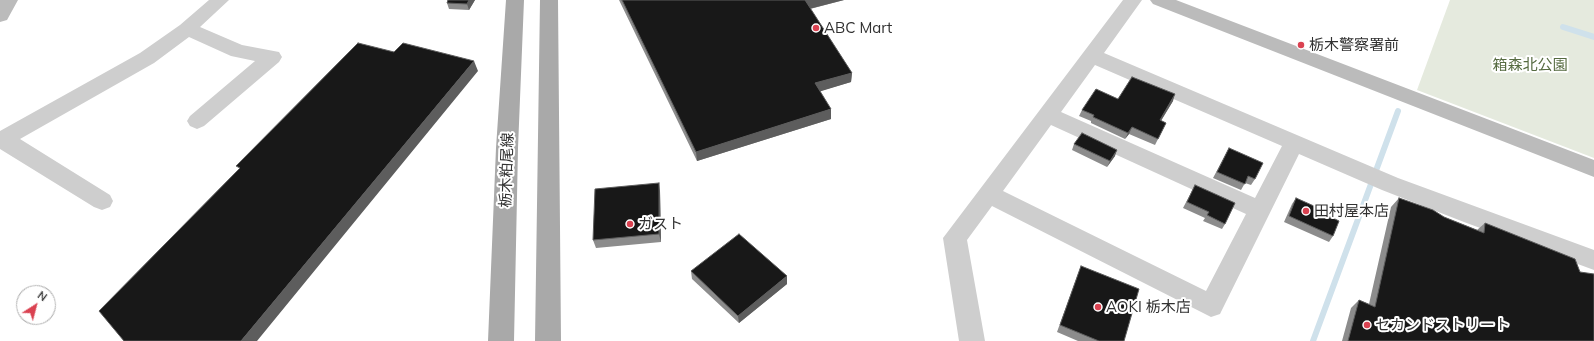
<!DOCTYPE html>
<meta charset="utf-8">
<style>
body{margin:0}
#map{position:relative;width:1594px;height:341px;overflow:hidden;background:#fff;font-family:Mulish,sans-serif}
canvas{display:block}
.north{position:absolute;left:16px;top:285px;width:40px;height:40px;box-sizing:border-box;background:#fff;border:1px solid #adadad;border-radius:50%;rotate:36deg;font-size:11px;font-weight:700;line-height:16px;text-align:center;color:#313131}
.north::after{content:'';display:block;margin:auto;width:14px;height:18px;background:#da4251;clip-path:polygon(50% 0,100% 100%,50% 72%,0 100%)}
</style>
<div id="map">
<canvas width="1594" height="341"></canvas>
<div class="north">N</div>
</div>
<script>
const c = document.querySelector('canvas').getContext('2d');
c.lineJoin = 'round';
function fillPath(path, color) { c.fillStyle = color; c.fill(path, 'evenodd'); }
const shape = rows => new Path2D(rows.map(r => 'M' + r).join(''));
function trace(path, color, width, dash) { c.strokeStyle = color; c.lineWidth = width; c.lineCap = dash ? 'butt' : 'round'; c.setLineDash(dash || []); c.stroke(path); }
function drawText(font, color, halo, rows, align = 'center') {
  c.font = font + ' Mulish,"Noto Sans JP",sans-serif'; c.lineWidth = 4; c.setLineDash([]); c.textBaseline = 'middle'; c.strokeStyle = halo; c.fillStyle = color; for (const [text, x, y, turn = 0] of rows) {
    c.save(); c.translate(x, y); c.rotate((+turn || 0) * Math.PI / 180); c.textAlign = isNaN(turn) ? turn : align; if (halo) c.strokeText(text, 0, 0); c.fillText(text, 0, 0); c.restore();
  }
}
fillPath(shape([
 [1450,0,1594,0,1594,158,1417,90]
]), '#e5eade');
trace(shape([
 [1563,27,1594,37],
 [1313,341,1398,111]
]), '#cfe1eb', 6);
fillPath(shape([
 [209,0,229,0,200,27,242,45,279,52,282,57,279,62,204,126,197,129,190,126,187,121,190,116,255,61,231,56,189,37,154,63,20,139,110,195,113,201,110,207,102,210,94,207,0,149,0,131,140,53,180,25,209,0],
 [1123,0,1142,0,1104,53,1398,178,1594,250,1594,270,1464,222,1382,190,1299,154,1220,314,1211,317,992,206,967,240,985,341,959,341,943,238,1123,0],
 [1095,65,1282,146,1255,198,1061,112,1095,65],
 [1051,125,1246,214,1206,291,1003,191,1051,125]
]), '#cecece');
fillPath(shape([
 [0,0,18,0,7,20,0,22,0,0],
 [1150,0,1176,0,1594,160,1594,177,1153,4,1150,0]
]), '#bbb');
fillPath(shape([
 [506,0,524,0,518,148,514,341,488,341,496,148,506,0],
 [540,0,558,0,561,341,535,341,540,0]
]), '#a9a9a9');
fillPath(shape([
 [448,0,475,0,469,10,449,9,447,3],
 [619,0,844,0,810,9,852,73,851,82,820,91,831,119,697,161],
 [1118,99,1173,101,1161,121,1166,123,1155,145,1129,134,1125,139,1091,123,1091,121,1079,116,1082,110],
 [1074,144,1115,156,1107,167,1072,150],
 [1229,148,1255,179,1251,185,1245,183,1241,190,1213,178],
 [1195,185,1225,224,1222,229,1203,221,1205,218,1183,208],
 [660,191,661,242,596,248,593,240],
 [1296,198,1333,218,1333,236,1329,242,1284,222,1292,204],
 [1399,198,1444,217,1477,230,1485,223,1594,341,1342,341,1351,308,1359,300,1369,304,1391,207],
 [1081,266,1124,341,1078,341,1057,332,1078,274],
 [691,271,787,284,739,323,692,279]
]), '#8c8c8c');
fillPath(shape([
 [469,0,475,0,469,10,467,4],
 [805,0,844,0,805,10],
 [474,61,478,71,257,341,241,341],
 [852,73,851,82,815,93,815,83],
 [1175,94,1173,101,1157,127,1160,120],
 [831,109,831,119,697,161,696,152],
 [1132,127,1129,134,1125,139,1128,133],
 [1117,150,1115,156,1107,167,1110,161],
 [659,183,660,191,661,242,659,234],
 [787,276,787,284,739,323,738,316]
]), '#5d5d5d');
const building = shape([
 [448,0,469,0,467,4,447,3,448,0],
 [622,0,806,0,805,0,852,73,815,83,831,109,696,152,622,0],
 [358,43,394,52,403,43,474,61,241,341,124,341,99,311,240,168,236,166,358,43],
 [1132,77,1175,94,1160,120,1166,123,1158,139,1132,127,1128,133,1093,117,1094,115,1082,110,1096,89,1118,99,1132,77],
 [1082,133,1117,150,1110,161,1074,144,1082,133],
 [1229,148,1263,163,1255,179,1248,176,1245,184,1217,172,1229,148],
 [659,183,659,234,593,240,595,189,659,183],
 [1195,185,1235,203,1225,224,1207,215,1209,212,1187,202,1195,185],
 [1296,198,1334,215,1333,218,1339,221,1333,236,1289,216,1296,198],
 [1399,198,1433,210,1444,217,1484,233,1485,223,1575,259,1580,272,1594,274,1594,341,1348,341,1359,300,1375,307,1399,198],
 [739,234,787,276,738,316,691,271,739,234],
 [1081,266,1139,289,1124,341,1099,341,1060,325,1081,266]
]);
fillPath(building, '#181818');
trace(building, '#5d5d5d', 1);
for (const [x, y, r, color] of [
 [816,28,4,"#da4251"],
 [1301,45,4,"#da4251"],
 [1306,211,4,"#da4251"],
 [630,224,4,"#da4251"],
 [1098,307,4,"#da4251"],
 [1367,325,4,"#da4251"]
]) { const dot = new Path2D(); dot.arc(x, y, r, 0, 2 * Math.PI); c.fillStyle = color; c.fill(dot); trace(dot, '#fff', 1.5); }
drawText('15px', '#313131', '#fff', [
 ["ABC Mart",824,28],
 ["栃木警察署前",1309,45],
 ["田村屋本店",1314,211],
 ["ガスト",638,224],
 ["AOKI 栃木店",1106,307],
 ["セカンドストリート",1375,325]
], 'left');
drawText('15px', '#566b41', '#fff', [
 ["箱森北公園",1530,65]
]);
drawText('15px', '#313131', '#fff', [
 ["栃木粕尾線",507,170,-88]
]);
</script>
